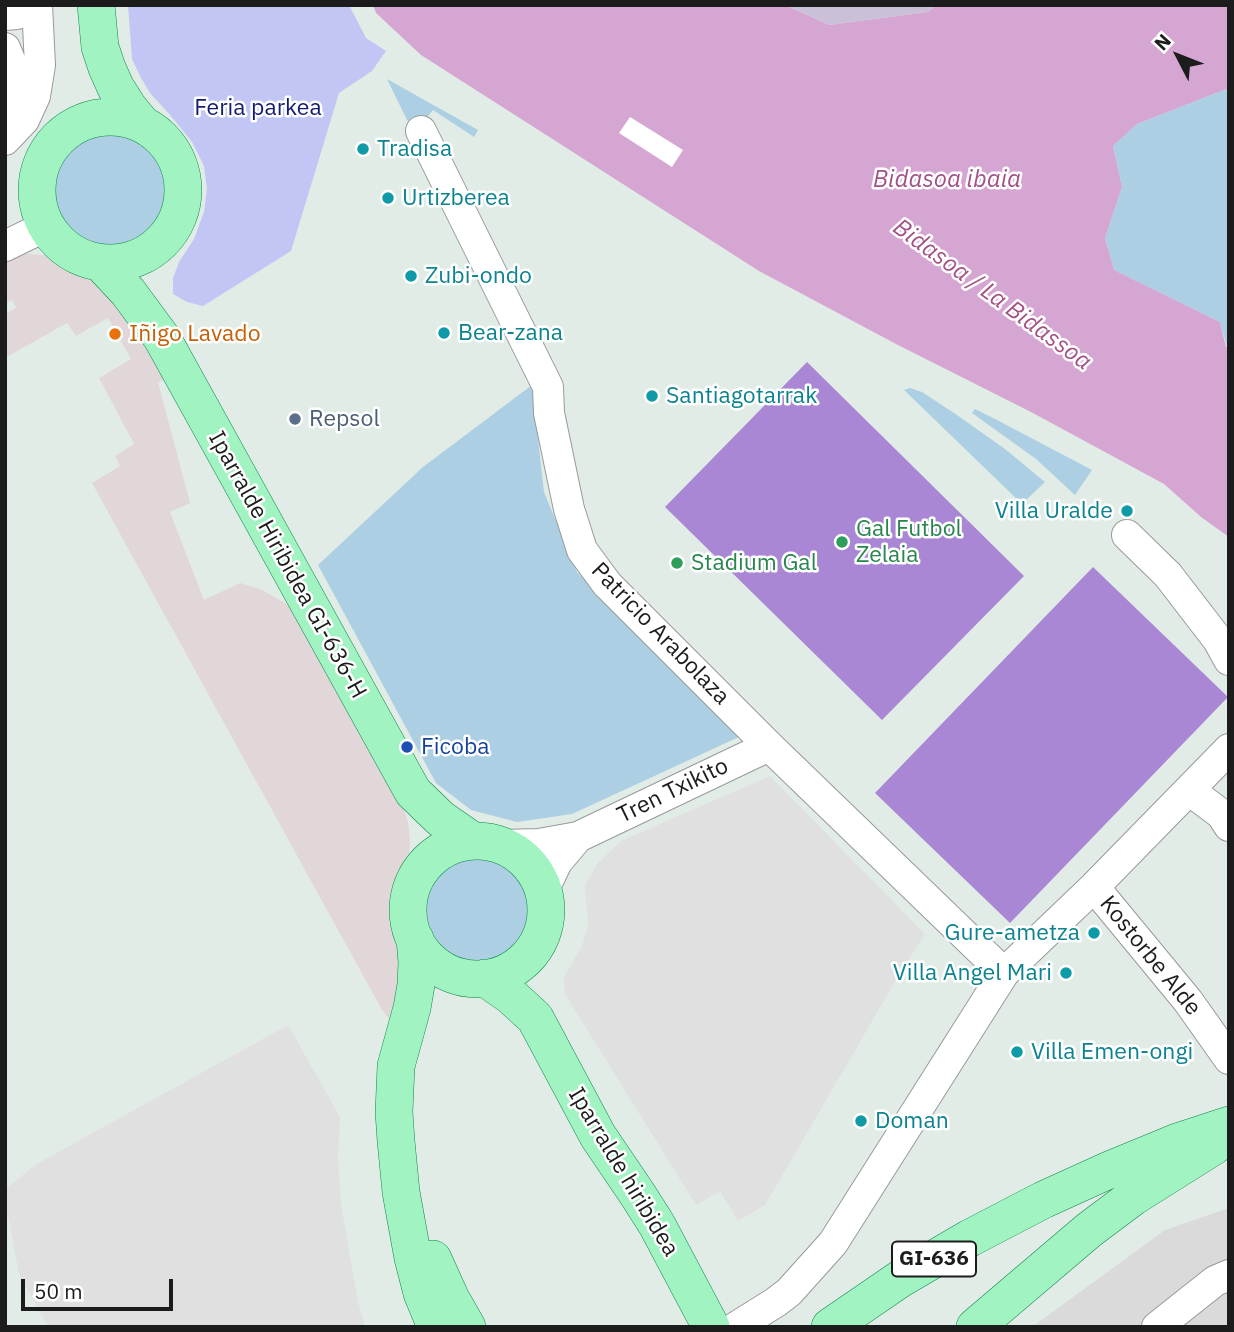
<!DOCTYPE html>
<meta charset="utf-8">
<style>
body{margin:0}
#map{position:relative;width:1234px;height:1332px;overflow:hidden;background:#e2ece7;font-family:"IBM Plex Sans",sans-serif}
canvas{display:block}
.frame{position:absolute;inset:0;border:7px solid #1c1c1c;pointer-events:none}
.north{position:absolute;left:1143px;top:21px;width:70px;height:70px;-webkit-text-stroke:5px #fff;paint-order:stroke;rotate:312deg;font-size:19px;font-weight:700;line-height:28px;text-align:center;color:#1c1c1c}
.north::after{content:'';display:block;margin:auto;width:24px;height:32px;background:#1c1c1c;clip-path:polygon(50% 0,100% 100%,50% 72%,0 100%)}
.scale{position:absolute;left:21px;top:1279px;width:152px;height:32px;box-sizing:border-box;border:4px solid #1c1c1c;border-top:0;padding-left:9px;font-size:21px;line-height:24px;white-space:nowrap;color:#1c1c1c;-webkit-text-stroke:5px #fff;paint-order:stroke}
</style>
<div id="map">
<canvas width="1234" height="1332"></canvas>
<div class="frame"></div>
<div class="north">N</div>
<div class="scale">50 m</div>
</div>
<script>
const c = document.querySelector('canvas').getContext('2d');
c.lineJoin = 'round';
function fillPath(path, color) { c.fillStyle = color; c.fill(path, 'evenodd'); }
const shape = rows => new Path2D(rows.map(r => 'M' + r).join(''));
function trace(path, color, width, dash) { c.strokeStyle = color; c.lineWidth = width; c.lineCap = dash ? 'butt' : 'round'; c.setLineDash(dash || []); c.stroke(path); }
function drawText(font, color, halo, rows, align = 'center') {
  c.font = font + ' "IBM Plex Sans",sans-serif'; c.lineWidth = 5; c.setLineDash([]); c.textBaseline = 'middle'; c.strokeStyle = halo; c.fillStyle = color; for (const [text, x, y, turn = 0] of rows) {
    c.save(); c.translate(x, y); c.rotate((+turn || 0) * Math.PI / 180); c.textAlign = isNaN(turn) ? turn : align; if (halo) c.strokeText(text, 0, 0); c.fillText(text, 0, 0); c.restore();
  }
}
fillPath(shape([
 [1229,1208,1229,1327,1032,1327,1165,1230]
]), '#d9dad9');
fillPath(shape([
 [387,79,478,130,474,137,433,110,420,126,407,120],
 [1229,88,1229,347,1227,347,1220,322,1114,270,1105,238,1122,187,1113,146,1137,124],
 '52 189a58 58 0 1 1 116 0a58 58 0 1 1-116 0Z',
 [532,385,544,492,577,572,741,736,572,814,517,822,471,810,436,783,318,565,423,467],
 [910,388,922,392,957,415,1005,449,1045,482,1022,504,904,390],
 [975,409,997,420,1092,470,1075,495,1036,459,972,413],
 '427 910a51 51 0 1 1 102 0a51 51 0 1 1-102 0Z'
]), '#accfe3');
fillPath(shape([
 [785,5,936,5,928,12,829,25]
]), '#cac1d9');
fillPath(shape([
 [128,5,349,5,366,38,386,51,372,71,339,93,291,251,203,306,187,302,173,294,173,278,179,262,194,239,204,212,207,189,204,166,192,142,171,116,150,93,141,78,132,59]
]), '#c2c6f4');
fillPath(shape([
 [807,362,1024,576,882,720,665,507],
 [1093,567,1228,697,1010,923,875,793]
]), '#aa87d5');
fillPath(shape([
 [770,776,925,934,896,980,765,1205,738,1221,720,1191,696,1205,565,994,564,977,582,946,588,925,585,885,597,864,621,841],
 [288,1025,340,1117,338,1157,341,1205,358,1301,365,1327,48,1327,19,1274,5,1200,5,1189,35,1165]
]), '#e0e0e0');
fillPath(shape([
 [26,254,44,255,56,258,70,267,93,276,116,291,166,379,158,382,190,503,170,512,204,600,240,583,260,589,285,603,293,611,403,807,408,822,410,841,409,857,398,886,396,912,398,928,410,965,391,1021,382,1010,92,483,120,466,115,456,134,444,99,378,131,359,108,318,76,336,67,323,5,358,5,314,16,308,12,300,5,304,5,260,17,255]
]), '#e2d7d8');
fillPath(shape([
 [373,5,785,5,829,25,928,12,936,5,1229,5,1229,88,1137,124,1113,146,1122,187,1105,238,1114,270,1220,322,1226,347,1229,347,1229,537,1201,517,1164,484,1031,412,896,344,759,271,421,55,376,13]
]), '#d6a6d3');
fillPath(shape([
 [630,117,683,150,672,167,619,133]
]), '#fff');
const minor = shape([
 [5,15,17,14,28,5],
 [5,48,15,72,17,86,16,98,11,122],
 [421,131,548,387,549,413,569,509,582,550,607,584,769,746,1004,973],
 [5,140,24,120,35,96,40,65,37,5],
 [5,246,46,226],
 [1127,535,1168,575,1218,640,1229,660],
 [1189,790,1221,814,1229,826],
 [501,845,539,844,578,837,769,746],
 [1094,887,1188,1001,1229,1059],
 [543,891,557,862,578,837],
 [736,1327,776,1302,789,1292,833,1243,1004,973,1094,887,1229,749],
 [1157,1327,1215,1281,1229,1275]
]);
const major = shape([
 [96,5,100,47,107,68,116,88,128,107,142,124],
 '37 190a73 73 0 1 1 146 0a73 73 0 1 1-146 0Z',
 [101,263,128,292,162,338,413,792,441,819,473,841],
 '408 910a69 69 0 1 1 138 0a69 69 0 1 1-138 0Z',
 [415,939,417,962,416,985,412,1008,396,1066,394,1112,396,1141,401,1192,413,1258,422,1293,436,1327],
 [485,978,511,996,535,1018,598,1136,638,1195,657,1225,711,1327],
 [433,1259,451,1299,467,1327],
 [830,1327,900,1279,970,1238,1043,1200,1109,1170,1177,1142,1229,1125],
 [975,1327,1089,1230,1133,1197,1214,1146]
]);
trace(minor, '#999', 32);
trace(major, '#0d864b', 38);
trace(minor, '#fff', 30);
trace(major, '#a1f3c2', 37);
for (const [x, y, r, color] of [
 [363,149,7,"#0f9aa8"],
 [388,198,7,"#0f9aa8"],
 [411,276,7,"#0f9aa8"],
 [444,333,7,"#0f9aa8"],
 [115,334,7,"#e8710a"],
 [652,396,7,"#0f9aa8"],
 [295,419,7,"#5c6f8a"],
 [1127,511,7,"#0f9aa8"],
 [842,542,7,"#2e9e5b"],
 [677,563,7,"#2e9e5b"],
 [407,747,7,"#1a4fb4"],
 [1094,933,7,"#0f9aa8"],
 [1066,973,7,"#0f9aa8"],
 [1017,1052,7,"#0f9aa8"],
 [861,1121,7,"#0f9aa8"]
]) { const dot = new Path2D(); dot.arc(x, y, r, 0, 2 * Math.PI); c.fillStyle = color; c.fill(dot); trace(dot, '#fff', 2.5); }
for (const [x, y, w] of [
 [934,1259,84]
]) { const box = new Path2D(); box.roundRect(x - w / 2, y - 17.5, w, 35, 5); c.fillStyle = '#fff'; c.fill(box); trace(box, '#1c1c1c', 2); }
drawText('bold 21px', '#1c1c1c', null, [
 ["GI-636",934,1259]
]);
drawText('23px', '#151b6f', '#fff', [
 ["Feria parkea",258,108]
]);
drawText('23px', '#0d838f', '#fff', [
 ["Tradisa",377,149],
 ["Urtizberea",402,198],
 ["Zubi-ondo",425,276],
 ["Bear-zana",458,333],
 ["Santiagotarrak",666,396],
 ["Villa Uralde",1113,511,"right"],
 ["Gure-ametza",1080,933,"right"],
 ["Villa Angel Mari",1052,973,"right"],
 ["Villa Emen-ongi",1031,1052],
 ["Doman",875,1121]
], 'left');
drawText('23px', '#c56008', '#fff', [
 ["Iñigo Lavado",129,334]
], 'left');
drawText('23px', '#4e5e75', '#fff', [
 ["Repsol",309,419]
], 'left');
drawText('23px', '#27864d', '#fff', [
 ["Gal Futbol",856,529],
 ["Zelaia",856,555],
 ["Stadium Gal",691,563]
], 'left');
drawText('23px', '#1c1c1c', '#fff', [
 ["Iparralde Hiribidea GI-636-H",287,565,61],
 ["Patricio Arabolaza",660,634,46],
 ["Tren Txikito",673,791,-26],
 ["Kostorbe Alde",1150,956,51],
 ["Iparralde hiribidea",623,1172,59]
]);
drawText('23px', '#164399', '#fff', [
 ["Ficoba",421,747]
], 'left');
drawText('italic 24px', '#a25286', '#fff', [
 ["Bidasoa ibaia",947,180],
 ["Bidasoa / La Bidassoa",992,295,36]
]);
</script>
